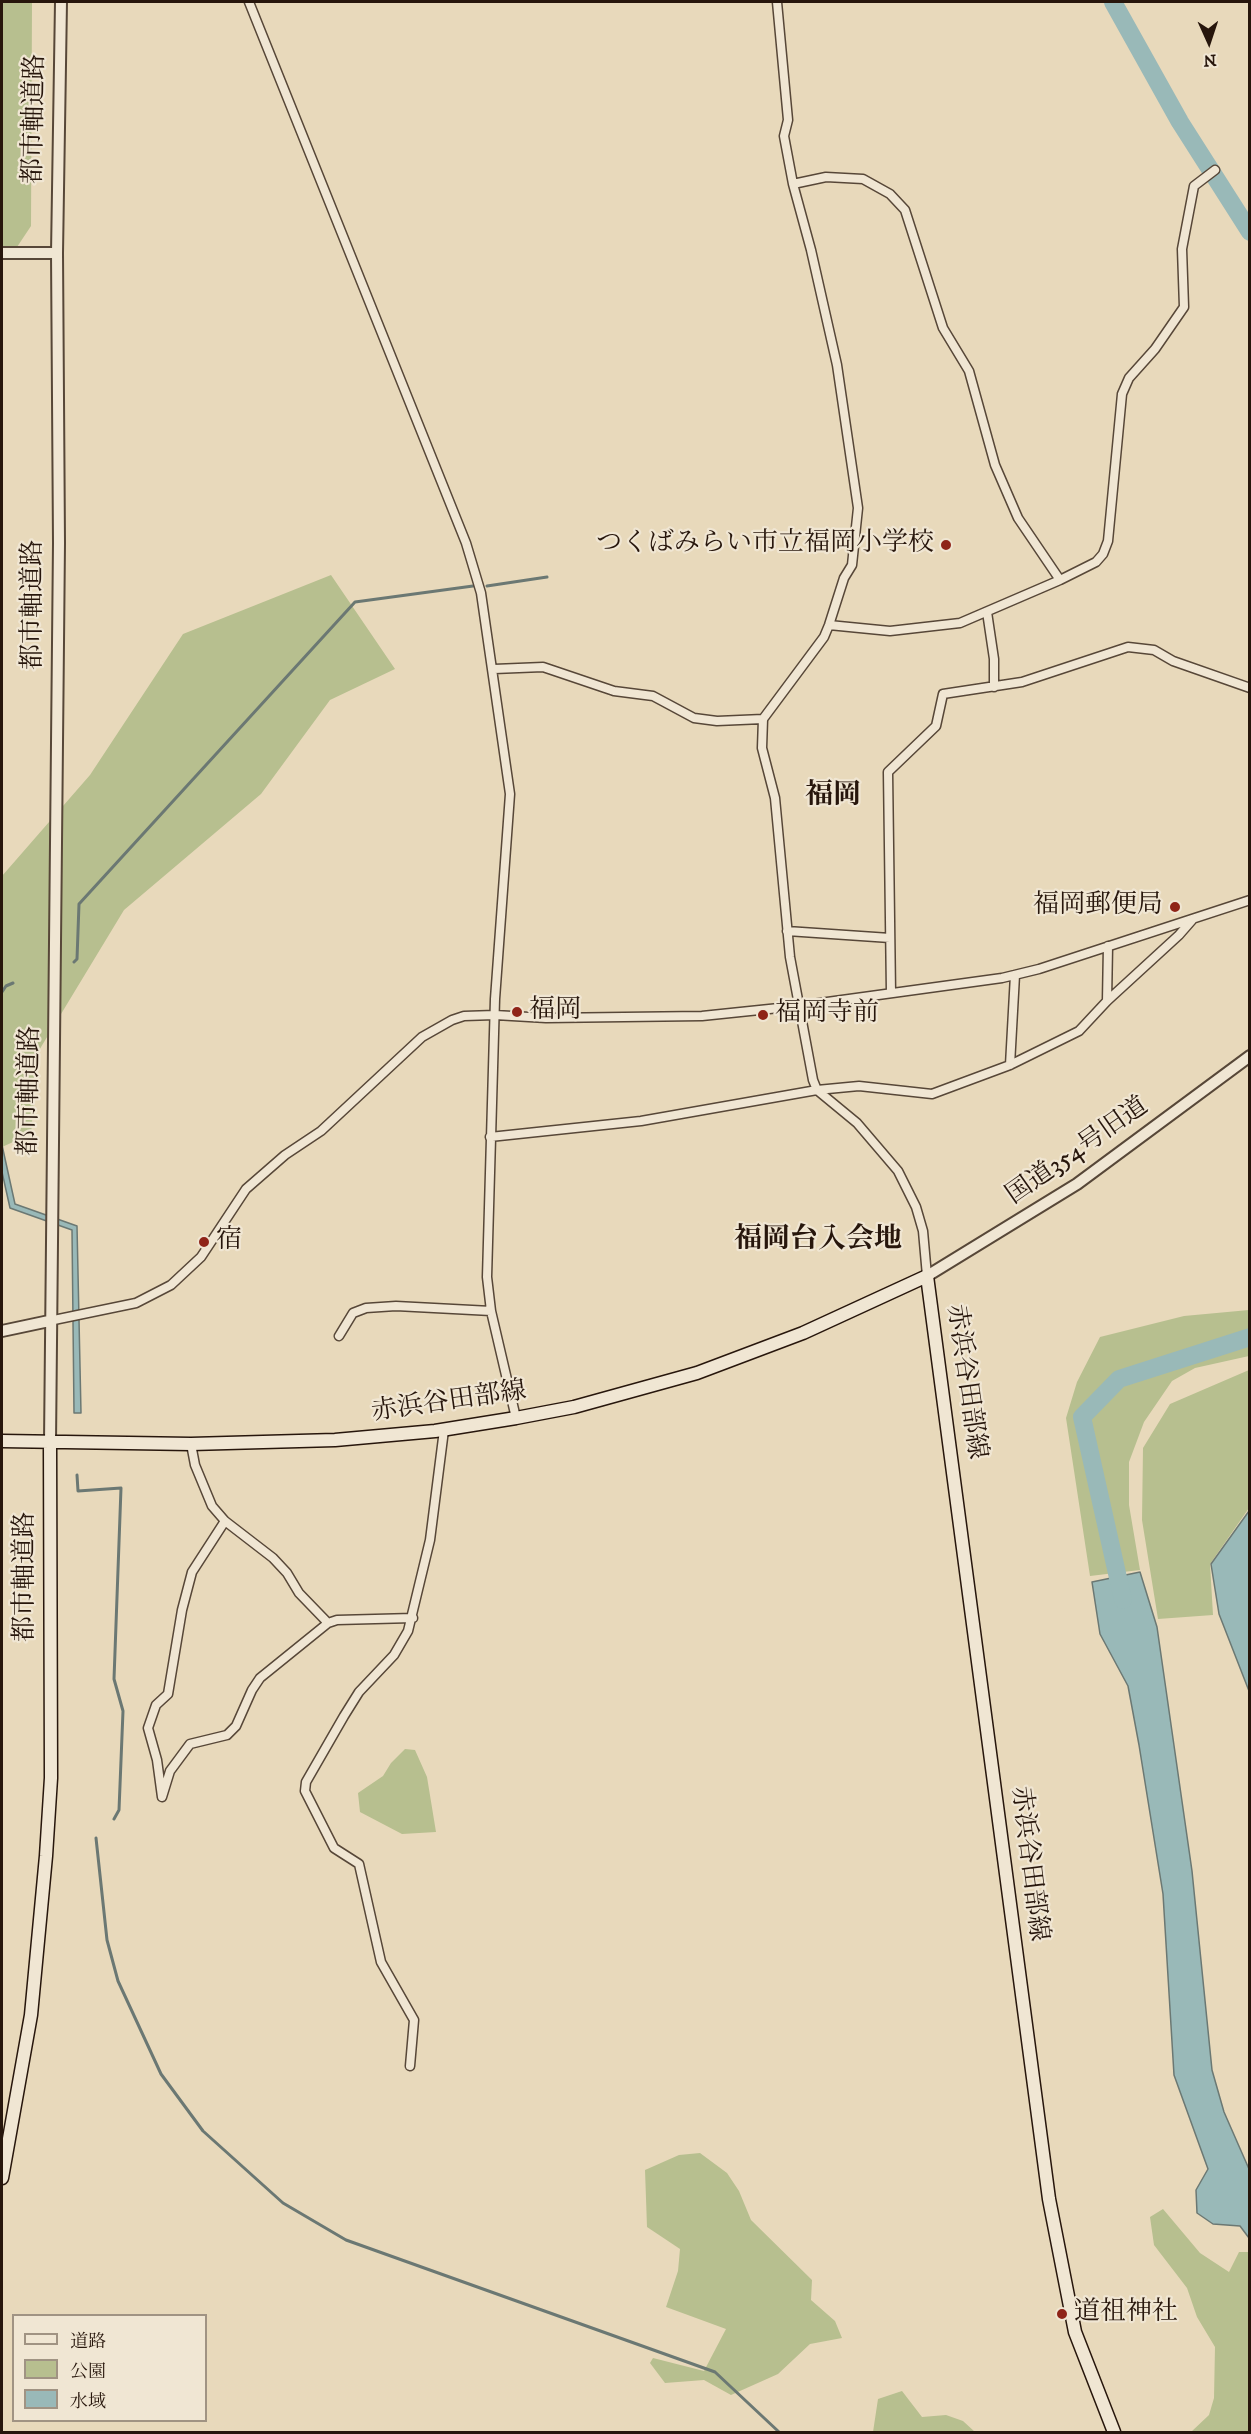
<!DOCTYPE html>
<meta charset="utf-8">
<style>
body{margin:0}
#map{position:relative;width:1251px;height:2434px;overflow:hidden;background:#e8d9bb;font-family:"IM FELL DW Pica","Noto Serif JP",serif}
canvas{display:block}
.frame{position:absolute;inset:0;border:3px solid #27160c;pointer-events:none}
.legend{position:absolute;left:12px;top:2314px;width:195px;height:108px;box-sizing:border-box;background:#f0e6d3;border:2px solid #a09383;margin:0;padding:8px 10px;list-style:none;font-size:18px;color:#27160c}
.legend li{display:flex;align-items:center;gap:12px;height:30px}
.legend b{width:30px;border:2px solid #a09383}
.north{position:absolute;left:1179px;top:12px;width:60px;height:60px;-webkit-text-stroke:4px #f0e6d3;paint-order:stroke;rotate:177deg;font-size:16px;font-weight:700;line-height:24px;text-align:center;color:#27160c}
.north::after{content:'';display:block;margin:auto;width:21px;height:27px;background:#27160c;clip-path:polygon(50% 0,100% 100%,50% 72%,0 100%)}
</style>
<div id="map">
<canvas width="1251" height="2434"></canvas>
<div class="frame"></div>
<ul class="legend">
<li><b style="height:8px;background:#f0e6d3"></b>道路</li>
<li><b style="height:16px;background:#b7bf8f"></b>公園</li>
<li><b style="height:16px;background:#99b9b8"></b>水域</li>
</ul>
<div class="north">N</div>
</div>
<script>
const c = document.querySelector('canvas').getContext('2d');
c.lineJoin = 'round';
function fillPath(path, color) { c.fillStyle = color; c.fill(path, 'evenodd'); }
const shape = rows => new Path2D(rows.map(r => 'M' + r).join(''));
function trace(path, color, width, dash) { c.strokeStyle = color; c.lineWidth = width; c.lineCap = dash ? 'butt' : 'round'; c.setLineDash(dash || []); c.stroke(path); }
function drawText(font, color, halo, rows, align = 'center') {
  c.font = font + ' "IM FELL DW Pica","Noto Serif JP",serif'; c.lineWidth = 4.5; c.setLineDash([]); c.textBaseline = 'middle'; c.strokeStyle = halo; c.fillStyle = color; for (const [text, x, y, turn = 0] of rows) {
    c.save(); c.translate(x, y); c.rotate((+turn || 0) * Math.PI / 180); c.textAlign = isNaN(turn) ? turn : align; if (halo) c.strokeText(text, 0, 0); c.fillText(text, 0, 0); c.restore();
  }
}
fillPath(shape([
 [2,2,32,2,31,226,17,247,2,247],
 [331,575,395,669,330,700,261,794,124,910,38,1052,31,1134,2,1147,2,876,90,775,183,634],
 [1249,1310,1249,1356,1195,1368,1172,1381,1144,1422,1129,1462,1129,1505,1140,1570,1090,1576,1066,1418,1077,1382,1100,1337,1184,1316],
 [1249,1370,1249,1508,1210,1564,1213,1615,1158,1619,1142,1520,1143,1448,1170,1404],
 [405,1749,415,1750,427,1777,436,1832,402,1834,360,1812,358,1793,383,1776,391,1763],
 [700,2153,727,2173,739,2191,751,2220,812,2280,811,2300,835,2321,842,2338,810,2344,778,2374,731,2395,704,2380,665,2383,650,2363,653,2358,704,2371,726,2329,666,2307,678,2271,680,2249,647,2227,645,2170,679,2155],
 [1163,2209,1200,2253,1229,2272,1239,2252,1249,2252,1249,2432,1191,2432,1209,2415,1214,2398,1215,2347,1197,2317,1187,2288,1154,2245,1150,2217],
 [902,2391,922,2417,946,2415,963,2421,975,2432,873,2432,878,2399]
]), '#b7bf8f');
const water = shape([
 [2,1145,15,1204,77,1226,81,1413,74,1413,72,1230,10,1208,2,1172,2,1145],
 [1249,1511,1249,1691,1219,1614,1211,1564,1249,1511],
 [1140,1572,1157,1627,1192,1871,1212,2070,1224,2112,1249,2169,1249,2238,1240,2226,1213,2224,1197,2213,1196,2190,1208,2169,1174,2075,1163,1894,1139,1745,1128,1686,1100,1634,1092,1582,1140,1572]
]);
fillPath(water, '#99b9b8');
trace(water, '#6b7873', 1.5);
trace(shape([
 [487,586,547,577],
 [74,962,77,959,79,904,355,602,473,586],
 [2,992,6,986,13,983],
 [77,1475,78,1491,121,1488,114,1679,123,1711,119,1810,114,1819],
 [96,1838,107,1940,118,1981,161,2074,203,2131,283,2203,346,2240,715,2372,779,2432]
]), '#6b7873', 3);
trace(shape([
 [1113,2,1180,122,1250,232],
 [1123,1600,1082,1417,1119,1379,1250,1337]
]), '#99b9b8', 18);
const minor = shape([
 [249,2,466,543,481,593,510,794,495,999,487,1277,491,1311,516,1418],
 [777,2,788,120,784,136,793,184,811,250,837,365,858,508,852,565,844,578,829,625,824,637,763,719,762,748,775,798,790,957,813,1080,817,1090,857,1123,898,1171,916,1207,923,1231,927,1276],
 [793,184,826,177,863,179,890,194,905,210,943,328,969,371,995,465,1018,518,1060,580],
 [987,612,994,659,994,687],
 [829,625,890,631,960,623,1060,580,1096,562,1103,554,1108,541,1122,394,1129,378,1155,349,1184,307,1182,249,1194,186,1215,170],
 [494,669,543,667,614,691,653,696,694,718,717,721,763,719],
 [787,931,890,938],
 [891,993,888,772,936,726,943,694,1022,682,1128,647,1154,650,1173,661,1250,688],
 [1107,1001,1108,946],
 [1010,1065,1015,975],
 [490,1137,641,1121,817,1090,859,1086,932,1094,1010,1065,1079,1031,1107,1001,1179,935,1193,919],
 [49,1321,136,1303,171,1285,201,1257,246,1189,285,1155,321,1131,422,1037,452,1020,464,1016,495,1015,546,1018,702,1016,798,1006,1002,978,1039,969,1250,900],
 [339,1336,353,1313,366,1308,396,1306,491,1311],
 [191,1444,195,1465,212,1506,225,1521,273,1558,287,1573,299,1593,328,1623,337,1620,413,1618],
 [225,1521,192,1572,182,1610,168,1694,156,1705,148,1728,157,1760,162,1797,170,1771,190,1744,227,1735,236,1726,252,1690,260,1678,328,1623],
 [410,2066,414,2020,381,1962,359,1864,334,1848,305,1791,306,1782,344,1716,359,1692,394,1655,408,1631,430,1540,444,1430]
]);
const tertiary = shape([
 [2,253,57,253],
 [927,1276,1077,1184,1250,1056],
 [2,1331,49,1321],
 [50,1441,59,543,57,253,61,2]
]);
const secondary = shape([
 [2,1441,191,1444,335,1440,435,1431,516,1418,574,1407,697,1373,803,1333,927,1276,1049,2199,1075,2332,1114,2432],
 [2,2178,31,2015,46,1856,51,1778,50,1441]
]);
trace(minor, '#574738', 11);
trace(tertiary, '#574738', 14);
trace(secondary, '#27160c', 15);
trace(minor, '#f0e6d3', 8);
trace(tertiary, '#f0e6d3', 10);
trace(secondary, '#f0e6d3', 12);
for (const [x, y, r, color] of [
 [946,545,6,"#8f2418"],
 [1175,907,6,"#8f2418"],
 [517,1012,6,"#8f2418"],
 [763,1015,6,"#8f2418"],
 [204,1242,6,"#8f2418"],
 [1062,2314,6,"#8f2418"]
]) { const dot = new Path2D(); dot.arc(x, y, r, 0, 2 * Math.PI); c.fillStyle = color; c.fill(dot); trace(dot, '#f0e6d3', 2); }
drawText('26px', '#27160c', '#f0e6d3', [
 ["都市軸道路",36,119,-89],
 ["都市軸道路",35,605,-90],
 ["都市軸道路",31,1091,-89],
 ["国道354号旧道",1078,1152,-35],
 ["赤浜谷田部線",965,1382,82],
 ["赤浜谷田部線",449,1403,-8],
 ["都市軸道路",27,1577,-90],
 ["赤浜谷田部線",1028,1864,83]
]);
drawText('26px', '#27160c', '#f0e6d3', [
 ["つくばみらい市立福岡小学校",934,545,"right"],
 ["福岡郵便局",1163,907,"right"],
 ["福岡",529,1012],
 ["福岡寺前",775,1015],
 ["宿",216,1242],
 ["道祖神社",1074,2314]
], 'left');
drawText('bold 28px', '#27160c', '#f0e6d3', [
 ["福岡",833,797],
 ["福岡台入会地",818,1241]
]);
</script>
